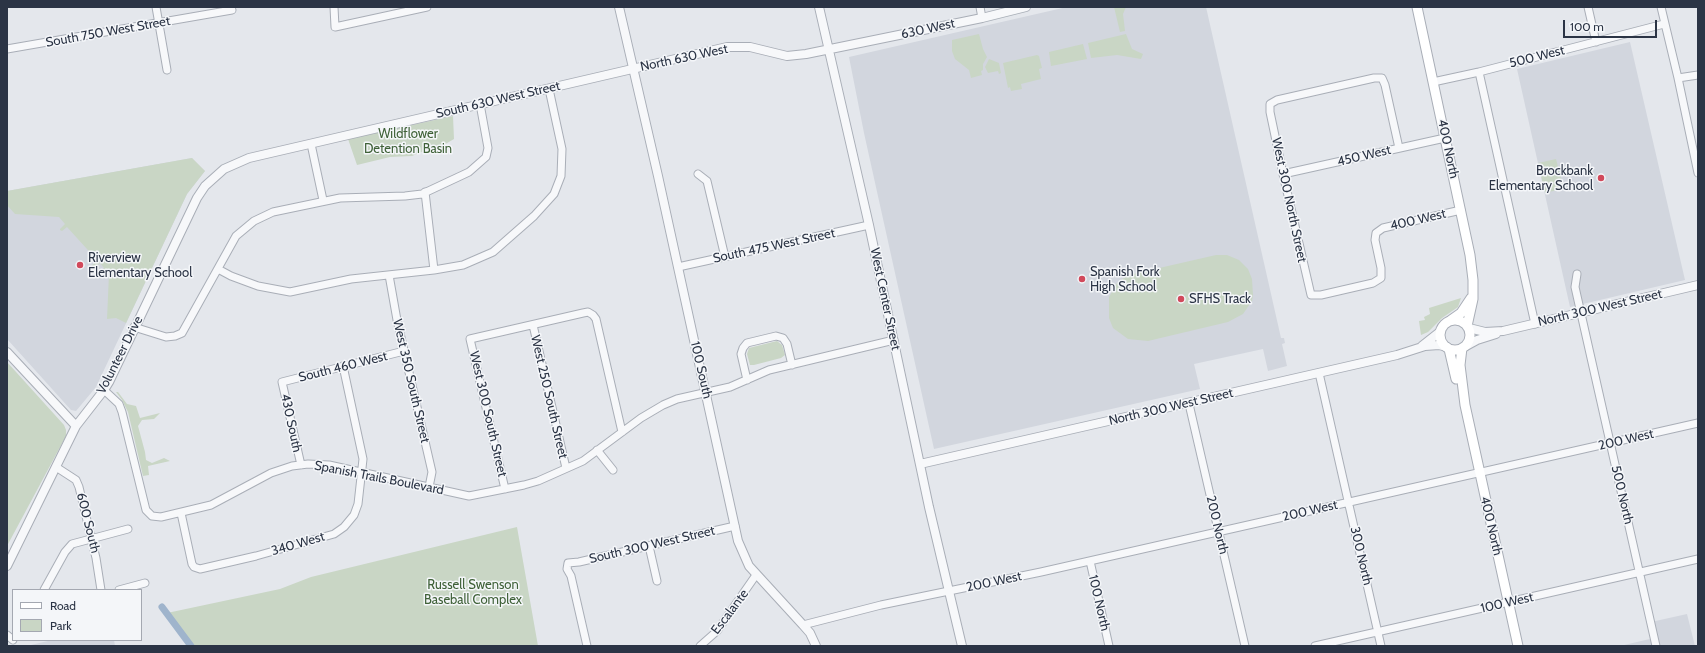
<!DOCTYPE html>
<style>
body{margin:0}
#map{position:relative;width:1705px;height:653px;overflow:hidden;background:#e4e7ec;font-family:Cabin,sans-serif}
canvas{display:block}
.frame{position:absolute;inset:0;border:8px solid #2b3445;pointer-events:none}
.legend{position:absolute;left:12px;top:589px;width:130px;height:52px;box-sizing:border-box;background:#f4f6f9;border:1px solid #a4a8b1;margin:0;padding:5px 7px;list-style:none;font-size:12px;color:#2b3445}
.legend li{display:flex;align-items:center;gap:8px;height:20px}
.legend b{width:20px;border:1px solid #a4a8b1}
.scale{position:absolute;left:1563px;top:20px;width:94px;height:18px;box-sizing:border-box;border:2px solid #2b3445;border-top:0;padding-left:5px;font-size:12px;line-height:14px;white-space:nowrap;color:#2b3445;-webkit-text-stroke:3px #f4f6f9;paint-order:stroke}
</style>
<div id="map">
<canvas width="1705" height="653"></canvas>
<div class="frame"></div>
<ul class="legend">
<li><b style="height:5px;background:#fff"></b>Road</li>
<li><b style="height:11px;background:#c9d6c5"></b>Park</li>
</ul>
<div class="scale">100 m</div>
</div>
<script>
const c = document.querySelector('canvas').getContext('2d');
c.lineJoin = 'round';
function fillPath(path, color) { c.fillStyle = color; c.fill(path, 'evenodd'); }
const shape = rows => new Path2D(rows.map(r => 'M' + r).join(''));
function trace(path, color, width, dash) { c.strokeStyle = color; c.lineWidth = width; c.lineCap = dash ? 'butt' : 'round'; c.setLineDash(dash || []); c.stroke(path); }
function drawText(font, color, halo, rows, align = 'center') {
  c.font = font + ' Cabin,sans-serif'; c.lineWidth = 3; c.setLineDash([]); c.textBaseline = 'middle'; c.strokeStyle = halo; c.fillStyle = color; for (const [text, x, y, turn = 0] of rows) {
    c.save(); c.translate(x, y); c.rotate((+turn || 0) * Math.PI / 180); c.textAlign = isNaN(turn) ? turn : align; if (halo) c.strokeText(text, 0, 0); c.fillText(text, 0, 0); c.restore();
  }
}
fillPath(shape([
 [1067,7,1206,7,1281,338,1284,338,1285,343,1282,344,1287,366,1268,371,1263,349,1194,364,1200,389,934,449,864,133,849,57],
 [1630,42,1685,280,1570,307,1517,69],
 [192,158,205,171,187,194,96,387,76,411,71,410,7,339,7,191],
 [1687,614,1695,646,1620,646,1654,638,1651,622],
 [52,640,114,640,115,646,27,646]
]), '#d2d6de');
fillPath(shape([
 [1114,7,1126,7,1123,14,1125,31,1120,32],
 [979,34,983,49,987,57,983,64,983,70,981,71,982,75,971,78,969,70,955,59,952,51,952,40],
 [1126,34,1132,49,1143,54,1141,59,1117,55,1091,58,1088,43],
 [1083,44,1087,59,1051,66,1049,52],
 [1037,55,1039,56,1042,68,1039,69,1041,79,1021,84,1022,89,1011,91,1010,87,1008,88,1003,63],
 [989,59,999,63,1001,73,999,74,998,71,988,73,985,67],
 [453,116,454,139,442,146,426,150,412,156,390,157,357,165,348,139],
 [192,158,205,171,187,194,126,323,116,318,107,319,109,274,106,271,101,275,99,275,104,268,100,263,95,268,93,267,92,265,97,260,67,227,62,231,60,230,60,229,65,224,59,217,15,214,7,205,7,191],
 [1556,159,1563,186,1561,189,1545,193,1538,163],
 [1216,255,1227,255,1239,260,1248,269,1252,279,1253,295,1252,301,1243,314,1228,322,1148,341,1128,339,1113,328,1109,318,1109,297,1117,283,1122,279,1133,274],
 [1461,298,1458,307,1442,318,1428,332,1421,335,1419,321,1425,320,1424,317,1430,314,1429,308],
 [777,341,782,345,785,355,781,358,754,365,750,365,747,354,749,348],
 [7,362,64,425,66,430,66,436,7,546],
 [116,392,118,392,127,404,136,406,140,418,160,413,154,419,142,420,138,426,145,452,146,460,152,463,164,458,170,461,148,466,149,475,143,476,128,412,122,400],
 [517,527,538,646,194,646,167,613,280,589,311,577]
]), '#c9d6c5');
trace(shape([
 [162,607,191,646]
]), '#9fb4cc', 7);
const minor = shape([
 [156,7,167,70],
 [334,7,335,27,427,7],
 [980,7,982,18],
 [1588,7,1596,42],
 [1661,7,1678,78,1698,173],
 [7,49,232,10],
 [1479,72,1535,324],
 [1678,78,1698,75],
 [1433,82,1479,72,1664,24],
 [311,144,323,200],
 [1399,148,1385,85,1382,78,1374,78,1277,100,1270,104,1270,112,1283,174,1311,295,1321,295,1373,283,1381,278,1381,268,1375,240,1376,233,1383,228,1461,210],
 [698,174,707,181,725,257],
 [1283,174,1445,138],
 [425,192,434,270],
 [678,267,869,225],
 [218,269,231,276,258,286,290,292,351,279,434,270,463,265,493,252,534,216,554,194,561,176,562,149,549,89],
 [1577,274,1575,287,1656,646],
 [389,275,397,320,432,472,429,487],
 [533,325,566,468],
 [134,327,166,337,175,336,182,333,236,236,254,221,273,212,340,198,405,196,422,194,469,172,486,157,488,148,480,104],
 [1319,373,1381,646],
 [747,380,741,354,743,348,747,343,776,336,783,338,787,344,792,365],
 [104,390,119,404,122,412,146,510,152,516,161,517,211,505,271,473,292,466,308,464,329,465,469,496,524,485,538,481,583,461,641,418,663,405,677,399,730,387,769,370,894,340],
 [1189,404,1245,646],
 [597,450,613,470],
 [301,465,282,382,404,351],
 [56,467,76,480,79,487,96,558,101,590],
 [505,489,470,339,583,313,588,312,593,315,596,319,622,432],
 [181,513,192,564,194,567,200,569,256,556,334,534,344,527,354,515,358,504,363,459,343,366],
 [649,546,657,581],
 [1090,561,1109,646],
 [44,590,65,552,72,544,128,529],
 [119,590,145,583],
 [803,625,881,605,1041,572,1698,423],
 [7,635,13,640],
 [587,646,571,576,567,569,568,563,579,562,735,526],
 [700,646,717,631,756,575],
 [1315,646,1698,559]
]);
const tertiary = shape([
 [619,7,658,176,738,541,749,566,803,625,810,633,816,646],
 [819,7,869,225,929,507,962,646],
 [1469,328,1485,332,1503,331,1698,285],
 [1422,346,1441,331],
 [1466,346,1477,340,1496,334],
 [7,352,76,426],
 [920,464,1397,355,1425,346,1439,345,1447,347],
 [7,566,76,426,104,390,109,382,197,198,205,186,224,169,249,158,727,47,750,47,787,56,806,54,982,18,1026,7]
]);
const secondary = shape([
 [1417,7,1470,255,1473,280,1473,299,1467,326],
 '1440 335a15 15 0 1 1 30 0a15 15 0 1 1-30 0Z',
 [1451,320,1461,313,1471,298],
 [1462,348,1460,365,1465,405,1518,646],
 [1449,349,1456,379]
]);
trace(minor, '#a9aeb7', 9);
trace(tertiary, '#a9aeb7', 10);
trace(secondary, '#a9aeb7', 11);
trace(minor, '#f7f8fa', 7);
trace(tertiary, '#f7f8fa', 8);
trace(secondary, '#fff', 9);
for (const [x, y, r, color] of [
 [1601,178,4,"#d1495b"],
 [80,265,4,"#d1495b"],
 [1082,279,4,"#d1495b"],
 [1181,299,4,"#d1495b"]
]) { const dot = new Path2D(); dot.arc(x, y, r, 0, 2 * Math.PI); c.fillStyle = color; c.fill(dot); trace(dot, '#f4f6f9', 1.5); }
drawText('13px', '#2b3445', '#f4f6f9', [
 ["630 West",928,29,-12],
 ["South 750 West Street",108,32,-10],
 ["500 West",1537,57,-14],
 ["North 630 West",684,58,-12],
 ["South 630 West Street",498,100,-13],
 ["400 North",1448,149,78],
 ["450 West",1364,156,-13],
 ["West 300 North Street",1289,200,78],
 ["400 West",1418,220,-13],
 ["South 475 West Street",774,246,-12],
 ["West Center Street",885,299,78],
 ["North 300 West Street",1600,308,-13],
 ["Volunteer Drive",120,355,-63],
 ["South 460 West",343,367,-14],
 ["100 South",701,370,77],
 ["West 350 South Street",411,381,77],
 ["West 250 South Street",549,397,77],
 ["North 300 West Street",1171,407,-13],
 ["West 300 South Street",488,414,77],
 ["430 South",291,423,78],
 ["200 West",1626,440,-13],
 ["Spanish Trails Boulevard",379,478,11],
 ["500 North",1622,495,77],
 ["200 West",1310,511,-13],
 ["600 South",88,523,76],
 ["200 North",1217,525,77],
 ["400 North",1491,526,77],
 ["340 West",298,544,-16],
 ["South 300 West Street",652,545,-13],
 ["300 North",1361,556,77],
 ["200 West",994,582,-12],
 ["100 North",1099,603,77],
 ["100 West",1507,603,-13],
 ["Escalante",730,612,-53]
]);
drawText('13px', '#3f6138', '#f4f6f9', [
 ["Wildflower",408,134],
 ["Detention Basin",408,149],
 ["Russell Swenson",473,585],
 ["Baseball Complex",473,600]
]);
drawText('13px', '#2b3445', '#f4f6f9', [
 ["Brockbank",1593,171,"right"],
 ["Elementary School",1593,186,"right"],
 ["Riverview",88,258],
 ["Elementary School",88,273],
 ["Spanish Fork",1090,272],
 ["High School",1090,287],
 ["SFHS Track",1189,299]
], 'left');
</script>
